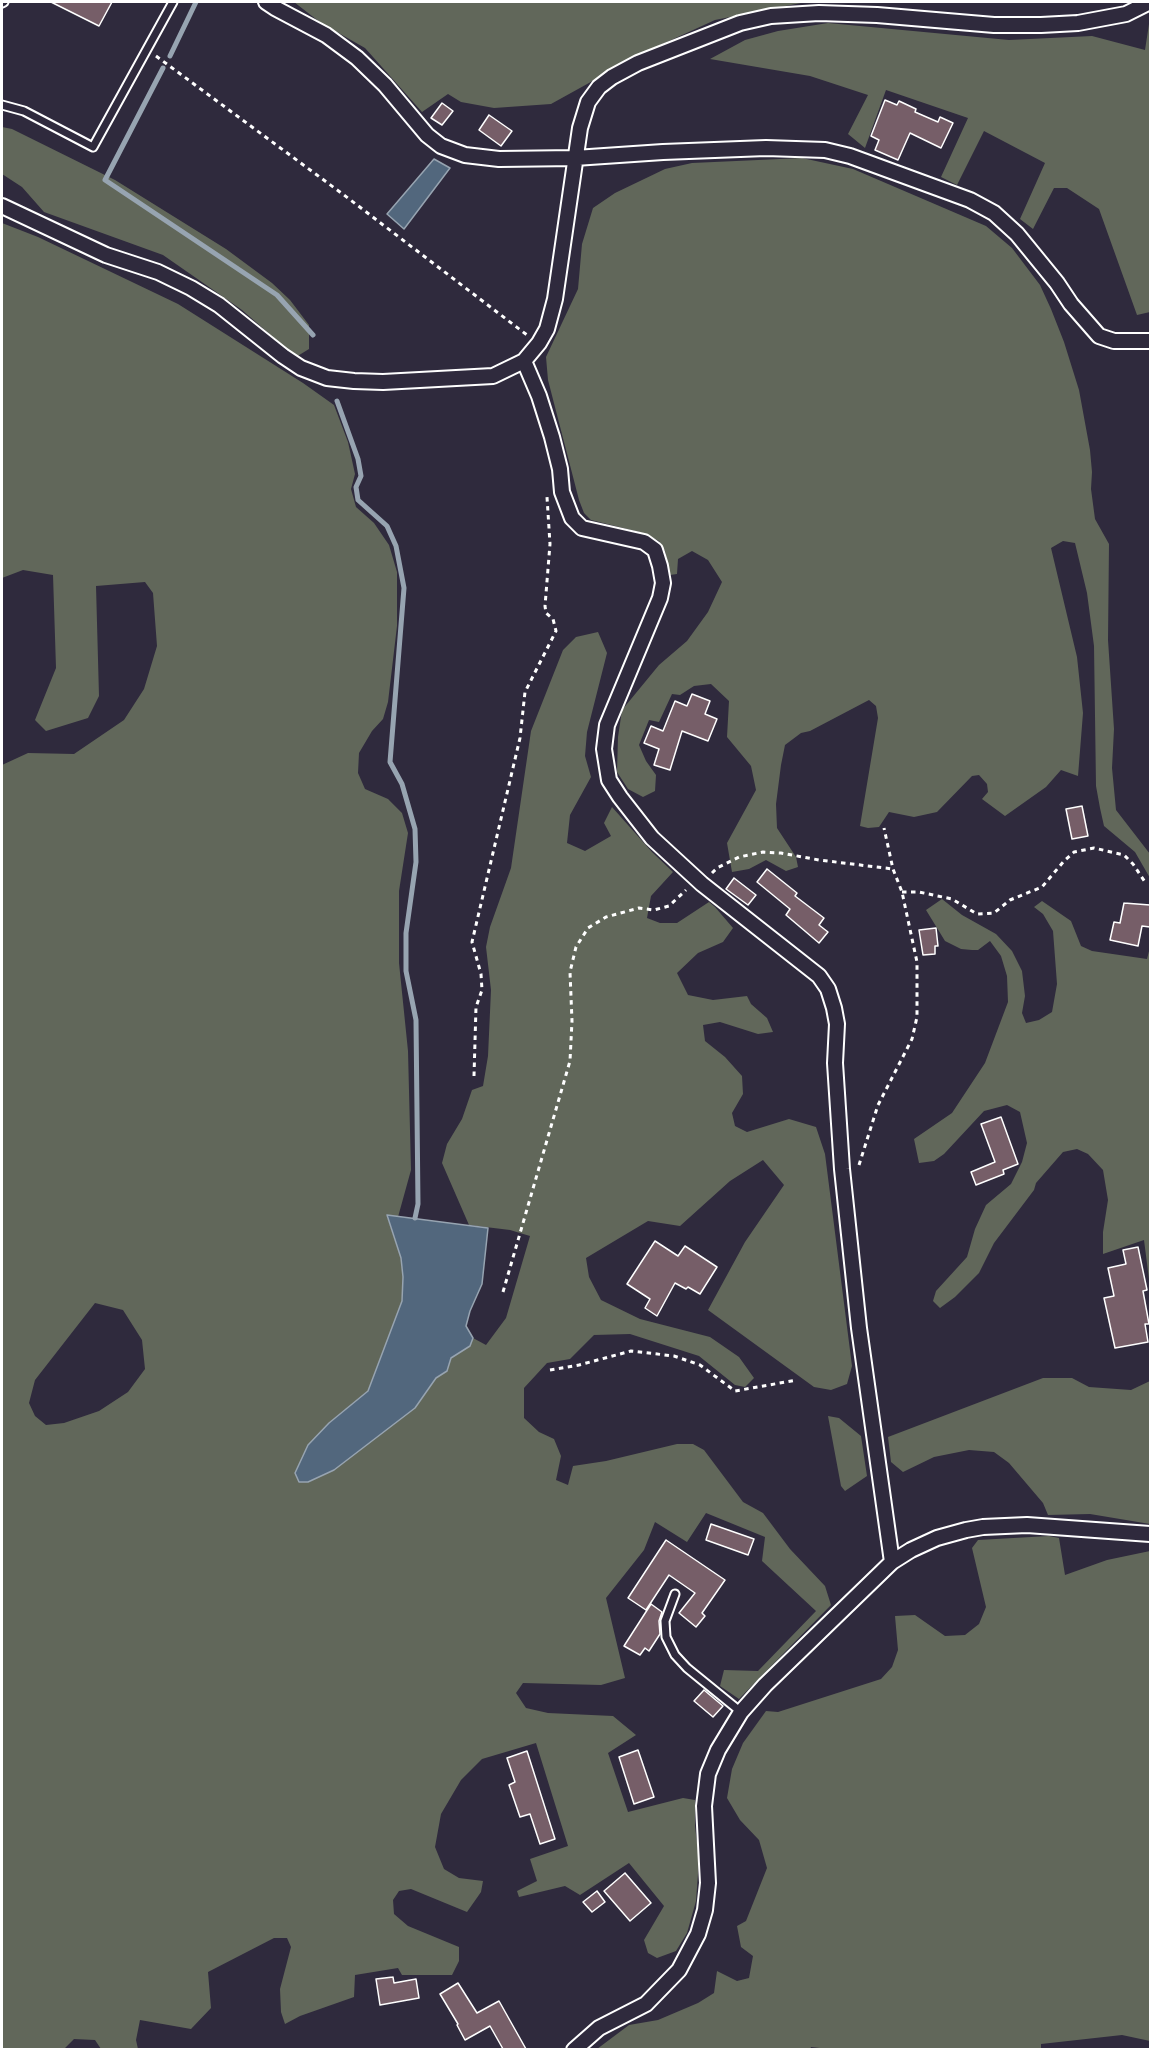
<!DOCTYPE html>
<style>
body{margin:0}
#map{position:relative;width:1152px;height:2051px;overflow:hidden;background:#2f2a3d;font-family:"Gochi Hand",sans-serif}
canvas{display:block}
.frame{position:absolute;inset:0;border:3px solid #fff;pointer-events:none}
</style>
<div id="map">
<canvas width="1152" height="2051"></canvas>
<div class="frame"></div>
</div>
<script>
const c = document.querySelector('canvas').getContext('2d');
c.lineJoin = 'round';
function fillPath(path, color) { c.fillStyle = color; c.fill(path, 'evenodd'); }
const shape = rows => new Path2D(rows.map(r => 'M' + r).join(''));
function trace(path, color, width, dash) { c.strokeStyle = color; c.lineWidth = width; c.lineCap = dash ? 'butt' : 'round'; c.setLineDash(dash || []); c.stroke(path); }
fillPath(shape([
 [294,2,806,2,715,20,645,52,551,104,494,108,461,102,448,94,422,112,365,48,321,23],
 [828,23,1009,40,1092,36,1145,50,1149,24,1150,24,1150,312,1137,315,1099,209,1067,188,1054,188,1033,229,1020,219,1045,163,984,131,957,185,941,177,968,118,886,90,865,148,848,134,868,95,810,76,710,59,745,40,778,31],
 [2,127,12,129,115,180,226,249,272,283,290,300,309,325,309,349,296,357,242,310,163,255,44,212,22,187,2,174],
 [802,158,853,169,986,226,1012,248,1040,285,1051,309,1064,342,1079,390,1090,450,1092,472,1091,489,1095,519,1109,544,1108,640,1114,729,1112,768,1116,810,1150,854,1150,878,1135,852,1104,826,1100,808,1096,786,1094,646,1087,593,1075,543,1063,541,1051,548,1077,657,1083,713,1078,776,1061,770,1046,787,1005,816,982,799,988,792,987,784,979,775,972,776,937,812,914,817,889,812,879,827,868,828,860,826,878,718,876,706,869,700,810,731,801,733,785,745,781,765,776,804,777,828,796,857,798,867,786,871,766,860,749,869,732,872,727,843,756,790,751,766,727,737,729,701,711,684,694,686,680,695,672,694,659,722,649,720,639,745,646,761,656,775,655,791,643,797,628,789,617,772,618,737,622,710,659,665,687,641,708,612,722,582,708,560,692,551,678,559,677,574,670,575,665,551,659,541,643,533,591,520,584,513,579,500,548,380,546,357,578,289,582,244,593,208,615,193,665,169,692,163],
 [2,223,38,237,178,304,303,383,334,405,348,442,355,474,351,489,356,507,374,523,389,545,397,572,397,626,388,702,383,719,372,731,359,753,358,773,365,789,388,799,402,813,408,833,399,891,399,963,408,1051,411,1170,398,1217,387,1216,401,1258,403,1277,402,1301,368,1391,329,1423,415,1408,436,1378,447,1371,451,1358,469,1346,473,1338,486,1345,506,1318,530,1236,510,1230,469,1225,442,1163,447,1144,462,1119,472,1090,483,1086,488,1056,491,990,486,947,490,927,511,868,531,731,563,650,576,637,598,632,607,653,587,732,585,756,591,777,570,815,567,843,585,851,611,836,604,823,612,807,652,852,673,872,651,896,647,918,660,923,677,923,709,902,715,907,733,928,723,942,698,953,677,973,688,995,713,1000,747,996,751,1004,767,1018,773,1032,758,1034,720,1022,703,1025,705,1041,725,1057,742,1076,743,1094,732,1113,735,1126,747,1132,789,1119,816,1127,825,1154,852,1366,847,1384,831,1390,814,1387,708,1310,745,1242,784,1185,763,1160,730,1181,680,1226,648,1221,586,1258,589,1277,601,1300,640,1319,710,1337,739,1357,754,1378,745,1387,735,1385,699,1356,630,1334,594,1335,570,1359,547,1363,524,1388,524,1418,539,1432,554,1439,561,1456,556,1480,568,1485,573,1466,606,1461,677,1444,693,1444,704,1450,743,1502,763,1513,790,1549,825,1586,831,1605,739,1699,720,1686,724,1670,758,1671,816,1611,762,1561,765,1537,706,1513,687,1542,655,1522,644,1550,606,1598,625,1678,601,1685,523,1683,516,1693,526,1708,548,1713,613,1716,636,1735,608,1753,628,1812,683,1798,695,1800,695,1826,699,1860,696,1901,687,1933,676,1951,657,1958,648,1953,644,1940,664,1906,629,1863,580,1895,565,1886,519,1897,517,1891,537,1881,530,1859,568,1846,536,1743,482,1759,461,1780,441,1814,435,1847,444,1869,459,1878,483,1881,481,1892,467,1912,411,1889,399,1891,393,1900,394,1914,408,1926,459,1947,459,1961,452,1975,402,1975,398,1968,355,1975,354,1997,300,2016,285,2024,281,2012,280,1989,291,1947,287,1938,274,1938,208,1972,211,2008,191,2029,140,2020,136,2040,138,2049,101,2049,95,2040,74,2039,64,2049,2,2049,2,765,28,753,74,754,124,720,144,689,157,646,153,593,145,582,96,586,99,696,88,718,46,731,35,720,56,668,53,575,23,570,2,578],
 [95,1303,123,1310,142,1340,145,1369,128,1392,99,1411,64,1423,46,1425,35,1416,29,1403,35,1380],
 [942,899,962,915,996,934,1012,951,1022,971,1025,996,1022,1013,1026,1023,1039,1020,1052,1012,1057,984,1053,931,1043,914,1034,907,1042,901,1071,921,1081,946,1092,951,1147,959,1150,947,1150,1287,1144,1240,1103,1254,1103,1232,1108,1200,1103,1170,1088,1154,1077,1149,1063,1152,1036,1183,1034,1190,994,1243,979,1273,955,1297,940,1308,933,1301,936,1291,967,1257,975,1229,986,1205,1011,1184,1022,1162,1027,1143,1020,1112,1007,1105,984,1111,944,1154,934,1161,919,1163,914,1139,952,1113,985,1063,1008,1002,1007,976,1001,956,990,941,978,950,972,950,961,949,945,941,926,910],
 [1043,1378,1072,1378,1089,1387,1131,1390,1150,1381,1150,1524,1090,1514,1048,1515,1043,1503,1009,1463,994,1452,969,1450,934,1457,903,1472,891,1462,888,1437],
 [828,1416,839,1418,861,1436,867,1476,845,1491,841,1486],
 [1049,1536,1059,1538,1065,1575,1107,1560,1150,1551,1150,2041,1122,2035,1041,2044,1041,2050,837,2050,811,2047,810,2050,597,2049,629,2025,658,2020,698,2003,714,1993,717,1971,737,1981,749,1978,753,1956,741,1947,737,1926,746,1921,767,1868,759,1840,740,1820,727,1798,732,1769,743,1743,766,1711,778,1712,881,1679,892,1667,898,1650,895,1616,915,1615,945,1636,965,1635,979,1624,986,1607,972,1548,978,1540]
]), '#61675a');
const water = shape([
 [434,159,450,168,404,229,387,214,434,159],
 [387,1215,488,1228,482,1284,470,1311,466,1326,473,1338,470,1346,451,1358,447,1371,436,1378,415,1408,334,1470,308,1482,299,1482,295,1473,308,1445,329,1423,368,1391,402,1301,403,1277,401,1258,387,1215]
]);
fillPath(water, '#52677d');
trace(water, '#97a4b1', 1.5);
trace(shape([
 [170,56,196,2],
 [163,68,105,180,277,295,313,335],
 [337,401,358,459,361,476,356,487,358,500,387,526,396,546,404,588,390,762,402,784,415,829,416,862,406,933,406,971,416,1020,418,1204,415,1218]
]), '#97a4b1', 5);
const building = shape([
 [51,2,112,2,99,26,51,2],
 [885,100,897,105,899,101,916,109,915,112,938,122,940,117,953,123,941,148,910,133,898,160,875,150,879,140,871,136,885,100],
 [442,103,453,111,442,125,431,118,442,103],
 [489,115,512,131,501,146,479,130,489,115],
 [692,694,710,701,705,714,717,719,708,741,682,731,670,770,654,765,659,749,644,743,651,726,663,731,675,701,687,706,692,694],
 [1082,806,1088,836,1072,839,1066,809,1082,806],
 [767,869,797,893,795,896,824,918,819,925,828,932,819,943,786,915,790,909,757,882,767,869],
 [734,878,756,895,748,905,726,889,734,878],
 [1124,903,1150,905,1150,927,1142,926,1138,946,1110,940,1114,922,1120,923,1124,903],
 [936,928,938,946,935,946,935,954,923,955,919,930,936,928],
 [1001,1117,1018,1164,1003,1170,1004,1174,976,1185,971,1172,995,1162,981,1124,1001,1117],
 [655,1241,678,1256,685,1246,717,1267,700,1294,688,1287,686,1289,675,1283,657,1316,645,1308,650,1299,627,1284,655,1241],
 [1138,1247,1147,1290,1143,1291,1149,1324,1145,1324,1148,1342,1115,1348,1104,1298,1114,1296,1108,1268,1126,1264,1123,1250,1138,1247],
 [711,1524,754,1539,748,1555,706,1540,711,1524],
 [666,1540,725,1580,702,1613,705,1616,696,1627,679,1613,695,1593,669,1575,646,1610,628,1598,666,1540],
 [651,1604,662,1612,659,1621,660,1634,649,1651,645,1648,640,1655,624,1646,651,1604],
 [704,1690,723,1706,713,1717,694,1701,704,1690],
 [638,1750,654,1797,634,1804,619,1757,638,1750],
 [527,1751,555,1839,540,1844,530,1814,520,1817,509,1785,515,1782,507,1758,527,1751],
 [625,1873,651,1903,630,1921,604,1891,625,1873],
 [597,1891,605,1902,592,1912,583,1902,597,1891],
 [393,1977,394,1983,416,1979,419,1998,380,2005,376,1979,393,1977],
 [458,1983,477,2013,499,2001,526,2049,503,2049,490,2026,465,2040,457,2025,458,2024,440,1994,458,1983]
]);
fillPath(building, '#765e68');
trace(building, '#fff', 1.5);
const service = shape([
 [2,3,4,2],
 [2,105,24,111,93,147,173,2],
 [675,1594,665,1621,666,1637,675,1655,687,1668,741,1712]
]);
const minor = shape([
 [266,2,275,8,326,35,357,58,385,85,427,135,441,146,465,155,499,159,575,158,663,152,766,148,825,150,850,156,970,200,994,213,1017,234,1057,283,1071,304,1099,336,1114,341,1150,341],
 [2,206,106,255,158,272,191,288,219,305,283,356,301,368,327,378,354,381,383,382,493,376,524,361,539,343,547,329,555,299,580,128,588,102,599,87,612,77,638,63,740,23,771,16,819,13,877,15,994,25,1041,25,1078,23,1126,14,1150,2],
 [524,361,539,396,552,437,560,469,562,492,572,518,582,528,644,542,655,550,660,566,663,583,660,598,607,725,604,749,609,780,620,797,652,838,702,884,819,976,828,989,834,1008,837,1024,835,1063,842,1169,859,1328,892,1562],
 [574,2050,599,2028,646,2004,679,1970,698,1934,705,1910,708,1883,704,1806,708,1774,718,1750,741,1712,765,1685,892,1562,911,1550,937,1538,966,1530,983,1527,1027,1525,1150,1534]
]);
trace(service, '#fff', 11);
trace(minor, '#fff', 18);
trace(shape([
 [156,56,344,195,527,335],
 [712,873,717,868,739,857,763,852,781,853,819,860,893,869],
 [902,892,919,892,952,899,977,914,994,913,1010,900,1042,887,1064,861,1074,852,1094,848,1124,855,1133,864,1145,882],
 [474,1076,476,1007,482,990,481,974,472,942,520,738,525,692,556,631,553,619,546,613,545,606,550,544,547,497],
 [859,1165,878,1105,912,1039,917,1017,917,962,902,892,893,869,884,828],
 [503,1292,570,1061,572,1021,570,972,576,947,588,928,606,917,639,908,654,910,669,906,686,890],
 [550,1370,579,1365,631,1351,674,1356,700,1365,735,1391,797,1380]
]), '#fff', 3, [4.5, 4.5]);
trace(service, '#2f2a3d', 7);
trace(minor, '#2f2a3d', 14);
</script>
